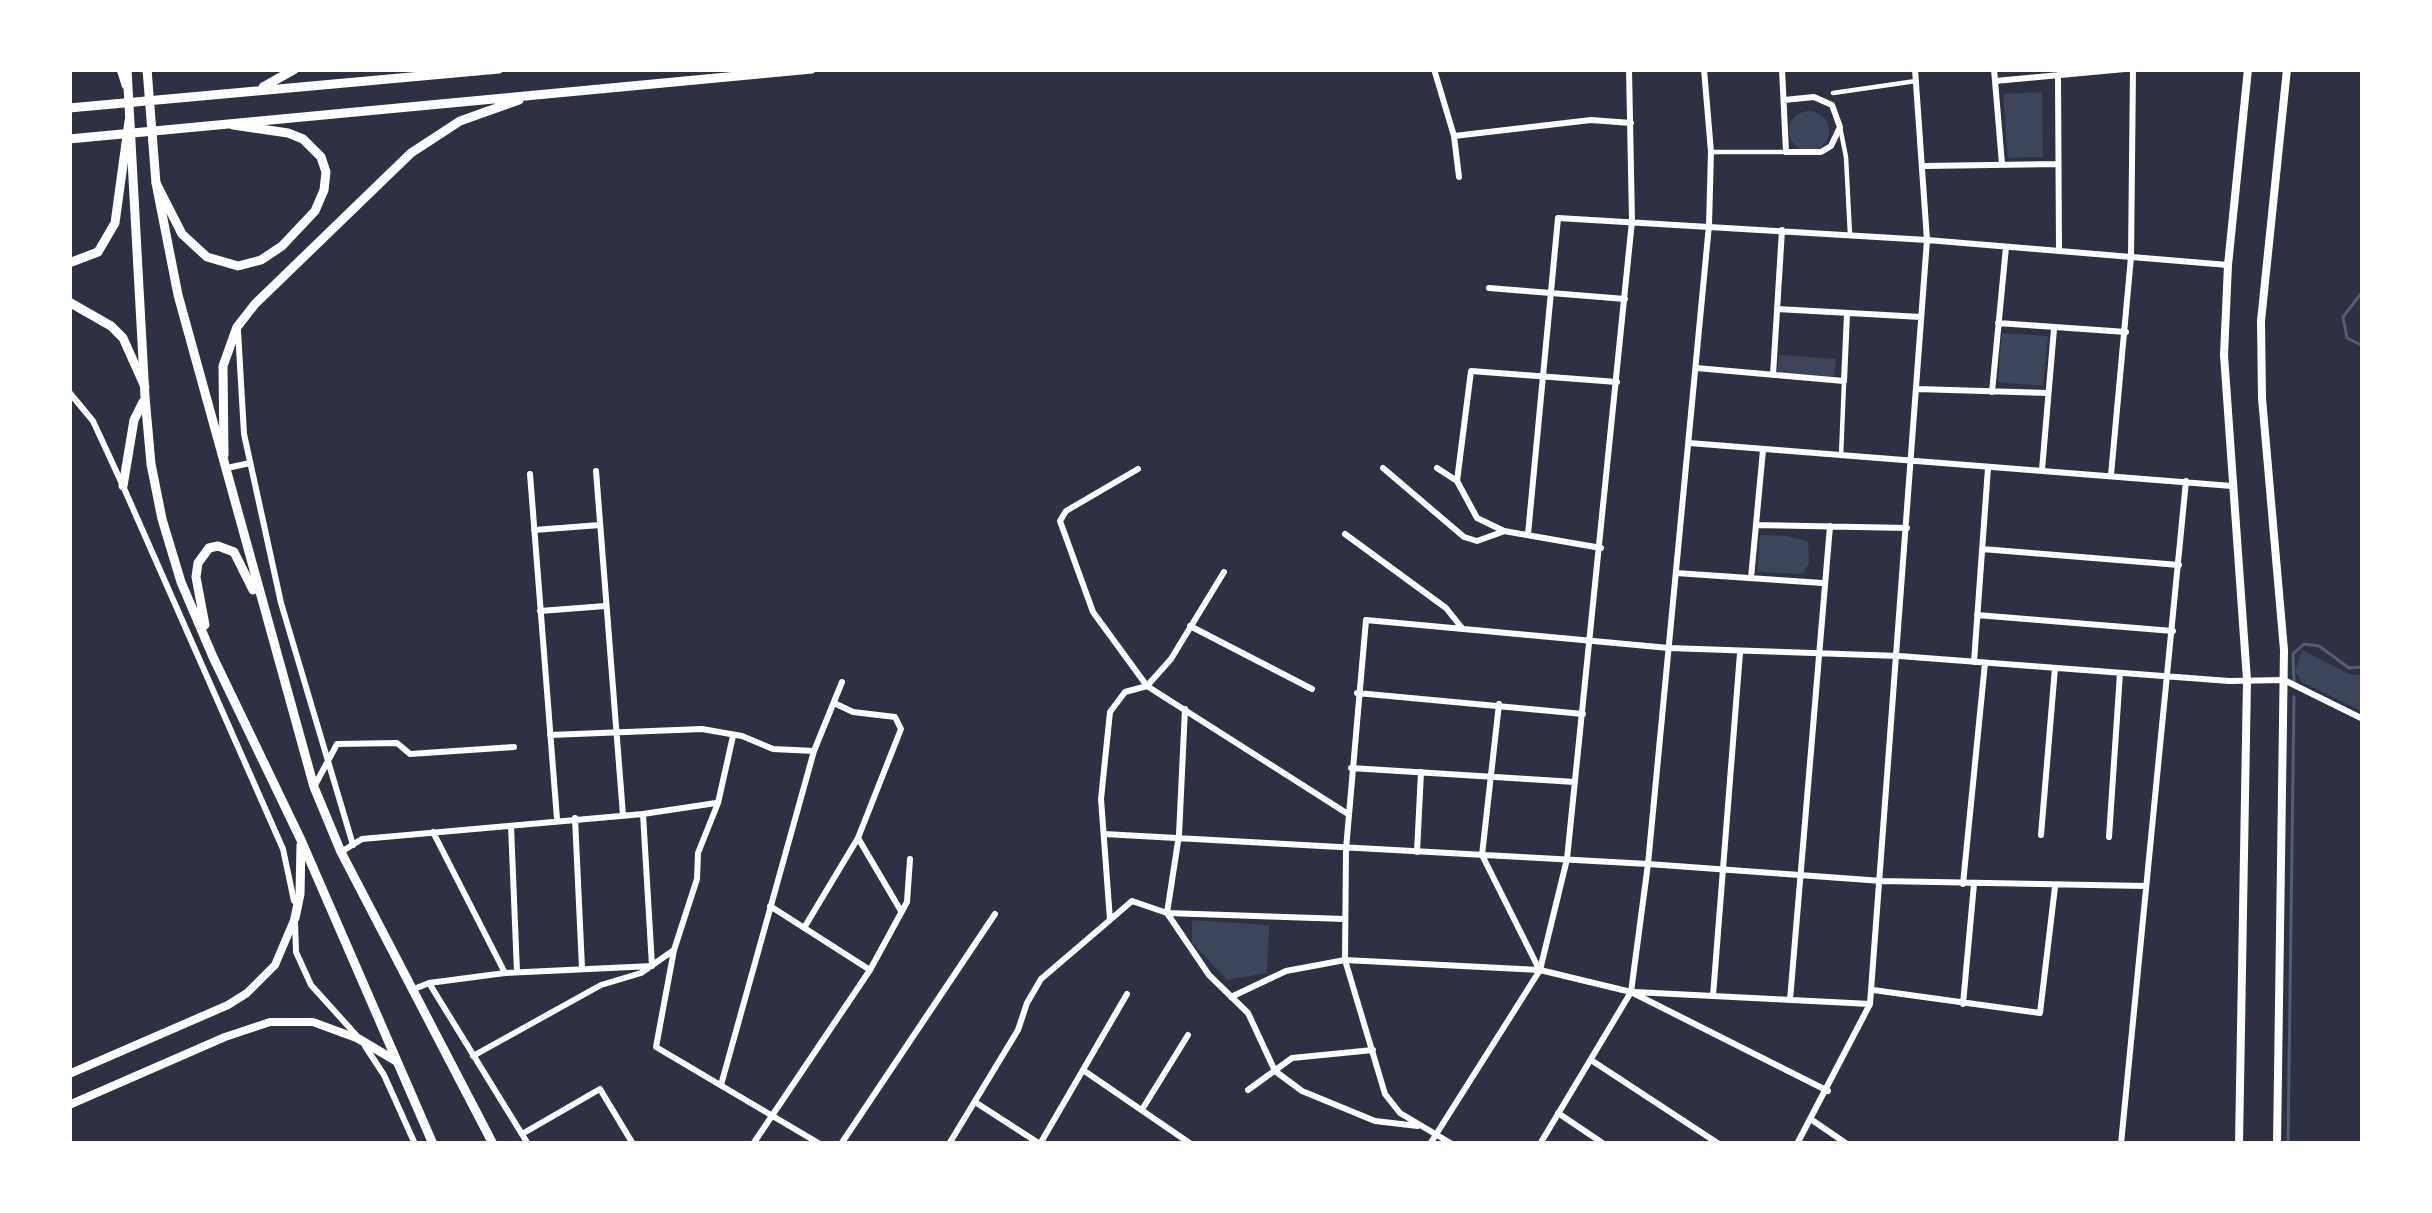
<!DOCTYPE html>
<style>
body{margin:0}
#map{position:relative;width:2432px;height:1213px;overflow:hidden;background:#2d3142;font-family:Ubuntu,sans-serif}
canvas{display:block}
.frame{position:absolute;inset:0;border:72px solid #fff;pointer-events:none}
</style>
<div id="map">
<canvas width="2432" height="1213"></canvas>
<div class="frame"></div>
</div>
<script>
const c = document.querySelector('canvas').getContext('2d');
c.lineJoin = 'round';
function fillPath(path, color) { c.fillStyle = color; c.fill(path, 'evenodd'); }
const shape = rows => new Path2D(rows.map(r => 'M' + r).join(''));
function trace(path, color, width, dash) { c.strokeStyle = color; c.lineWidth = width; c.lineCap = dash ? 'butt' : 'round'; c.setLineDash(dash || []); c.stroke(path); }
fillPath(shape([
 [2042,92,2043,157,2008,158,2003,94],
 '1789 131a20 20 0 1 1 40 0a20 20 0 1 1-40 0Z',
 [2002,333,2048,336,2043,386,1998,382],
 [1779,355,1836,359,1834,377,1777,372],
 [1760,535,1788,536,1808,542,1809,563,1803,574,1757,572],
 [2302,650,2349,674,2363,675,2363,712,2302,682,2295,671],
 [1192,920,1269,925,1267,973,1227,980,1192,943]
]), '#3c4559');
trace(shape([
 [2363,291,2343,317,2347,338,2363,346],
 [2294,682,2293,654,2304,644,2319,646,2349,668,2363,667],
 [2288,1144,2294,697]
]), '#4f5d75', 3);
trace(shape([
 [1833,93,1916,81],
 [1840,127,1846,157,1850,235],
 [1711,152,1783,152],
 [1841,456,1844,383]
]), '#fff', 4.5);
trace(shape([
 [1434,69,1454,136,1459,177],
 [1782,69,1786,152,1821,152,1831,146,1840,127,1832,105,1814,97,1784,100],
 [1994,69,2002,164],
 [2058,75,2059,251],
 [1995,81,2125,69],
 [1454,136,1591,120,1631,123],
 [1924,166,2058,164],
 [1489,288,1625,299],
 [1777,309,1921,317],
 [1998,323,2126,332],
 [238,331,244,434,281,603,353,845],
 [1696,368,1844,381,1847,314],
 [1773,375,1782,230],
 [1917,389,2048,393],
 [69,392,93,421,123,486,283,849,294,901],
 [1992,392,2006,247],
 [1689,443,2232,486],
 [227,468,250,463],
 [1383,468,1464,537,1477,541,1502,532],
 [1437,468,1457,481,1477,518,1504,531,1601,548],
 [1138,469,1066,511,1060,521,1093,612,1147,686,1348,814],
 [2042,470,2054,329],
 [596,471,623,815],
 [530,474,557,819],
 [2111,475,2131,257,2133,69],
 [1457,481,1471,371,1617,382],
 [1756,525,1907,528],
 [534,530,600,525],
 [1345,534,1446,608,1462,628],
 [1528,534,1558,218,1927,240,2228,265],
 [1982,549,2179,565],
 [1676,573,1822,583],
 [1751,578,1763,450],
 [540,611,605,606],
 [1977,615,2173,631],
 [1190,626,1312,689],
 [1974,662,1988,468],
 [1357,693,1583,714],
 [1499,704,1482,855,1538,967],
 [1185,709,1179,835,1167,913,1209,975,1248,1013,1275,1071,1302,1091,1375,1121,1418,1126],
 [550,735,702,729,742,736,773,749,814,751,842,682],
 [1351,768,1575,782],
 [314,787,337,744,397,743,410,754,514,747],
 [575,818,582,968],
 [511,826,517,972],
 [433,832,505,973],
 [1104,834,1648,864,1882,881,2145,886],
 [2041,835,2055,668],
 [2109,837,2120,673],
 [858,838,901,911],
 [341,852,362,839,643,814,716,803],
 [1417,852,1421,772],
 [1963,884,1985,663],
 [770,906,870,970],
 [1110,920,1132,901,1167,913,1344,919],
 [295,921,296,952,311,985,357,1036],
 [804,928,858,838,901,729,895,717,853,712,834,703],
 [674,950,656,1047,820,1144],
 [429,983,528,1144],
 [414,989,429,983,505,973,652,966,643,814],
 [1873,990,2040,1013,2055,887],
 [1635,992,1870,1004],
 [1713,996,1740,653],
 [1231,997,1286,971,1345,960,1540,970,1631,992,1828,1091],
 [1790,1000,1830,526],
 [1963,1004,1974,884],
 [365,1046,384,1075,415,1144],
 [473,1056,601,985,641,973,674,950,697,879,698,853,718,803,733,736],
 [1591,1060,1719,1144],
 [1083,1070,1191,1144],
 [721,1085,814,751],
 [1248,1090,1292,1058,1373,1050],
 [975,1102,1040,1144,1127,994],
 [1143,1108,1188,1035],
 [1558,1113,1604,1144],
 [1812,1120,1847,1144],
 [522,1134,600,1089,633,1144],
 [753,1144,870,970,907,902,910,859],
 [841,1144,995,914],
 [949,1144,1018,1030,1027,1003,1041,979,1110,920,1101,799,1110,712,1125,692,1147,686,1171,659,1224,572],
 [1430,1144,1540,970,1567,859,1632,221,1629,69],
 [1452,1144,1400,1113,1385,1094,1345,960,1346,849,1366,620,1669,648,1899,656,2229,681,2284,680,2363,719],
 [1540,1144,1631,992,1648,864,1709,225,1711,152,1704,69],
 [1797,1144,1870,1004,1927,240,1915,69],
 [2121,1144,2186,481]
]), '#fff', 6);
trace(shape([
 [69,1074,228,1005,247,993,275,965,295,918],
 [69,1105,225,1037,270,1022,313,1022,359,1039]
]), '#fff', 8);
trace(shape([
 [2239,1144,2247,680,2224,355,2228,265,2248,69],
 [2277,1144,2284,650,2262,398,2261,321,2287,69]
]), '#fff', 8);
trace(shape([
 [127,69,145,397,151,464,162,519,181,582,213,657,301,840,433,1144],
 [147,69,156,183,178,295,314,787,341,852,493,1144],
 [123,486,134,420,143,402],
 [205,625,196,577,198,563,209,548,218,546,234,552,253,590],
 [295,918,300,894,301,845],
 [359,1039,396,1061]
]), '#fff', 9);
trace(shape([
 [121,69,126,85],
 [147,72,148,69],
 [263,87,295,69],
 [69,108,499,69],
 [69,139,812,69],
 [156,183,182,234,207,257,238,266,261,260,282,246,315,211,324,190,326,172,321,157,303,139,288,133,233,125],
 [69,263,98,252,115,223,129,121],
 [69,302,111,326,123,338,145,387],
 [224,455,223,366,237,327,255,304,411,153,460,121,519,100]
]), '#fff', 9);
</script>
